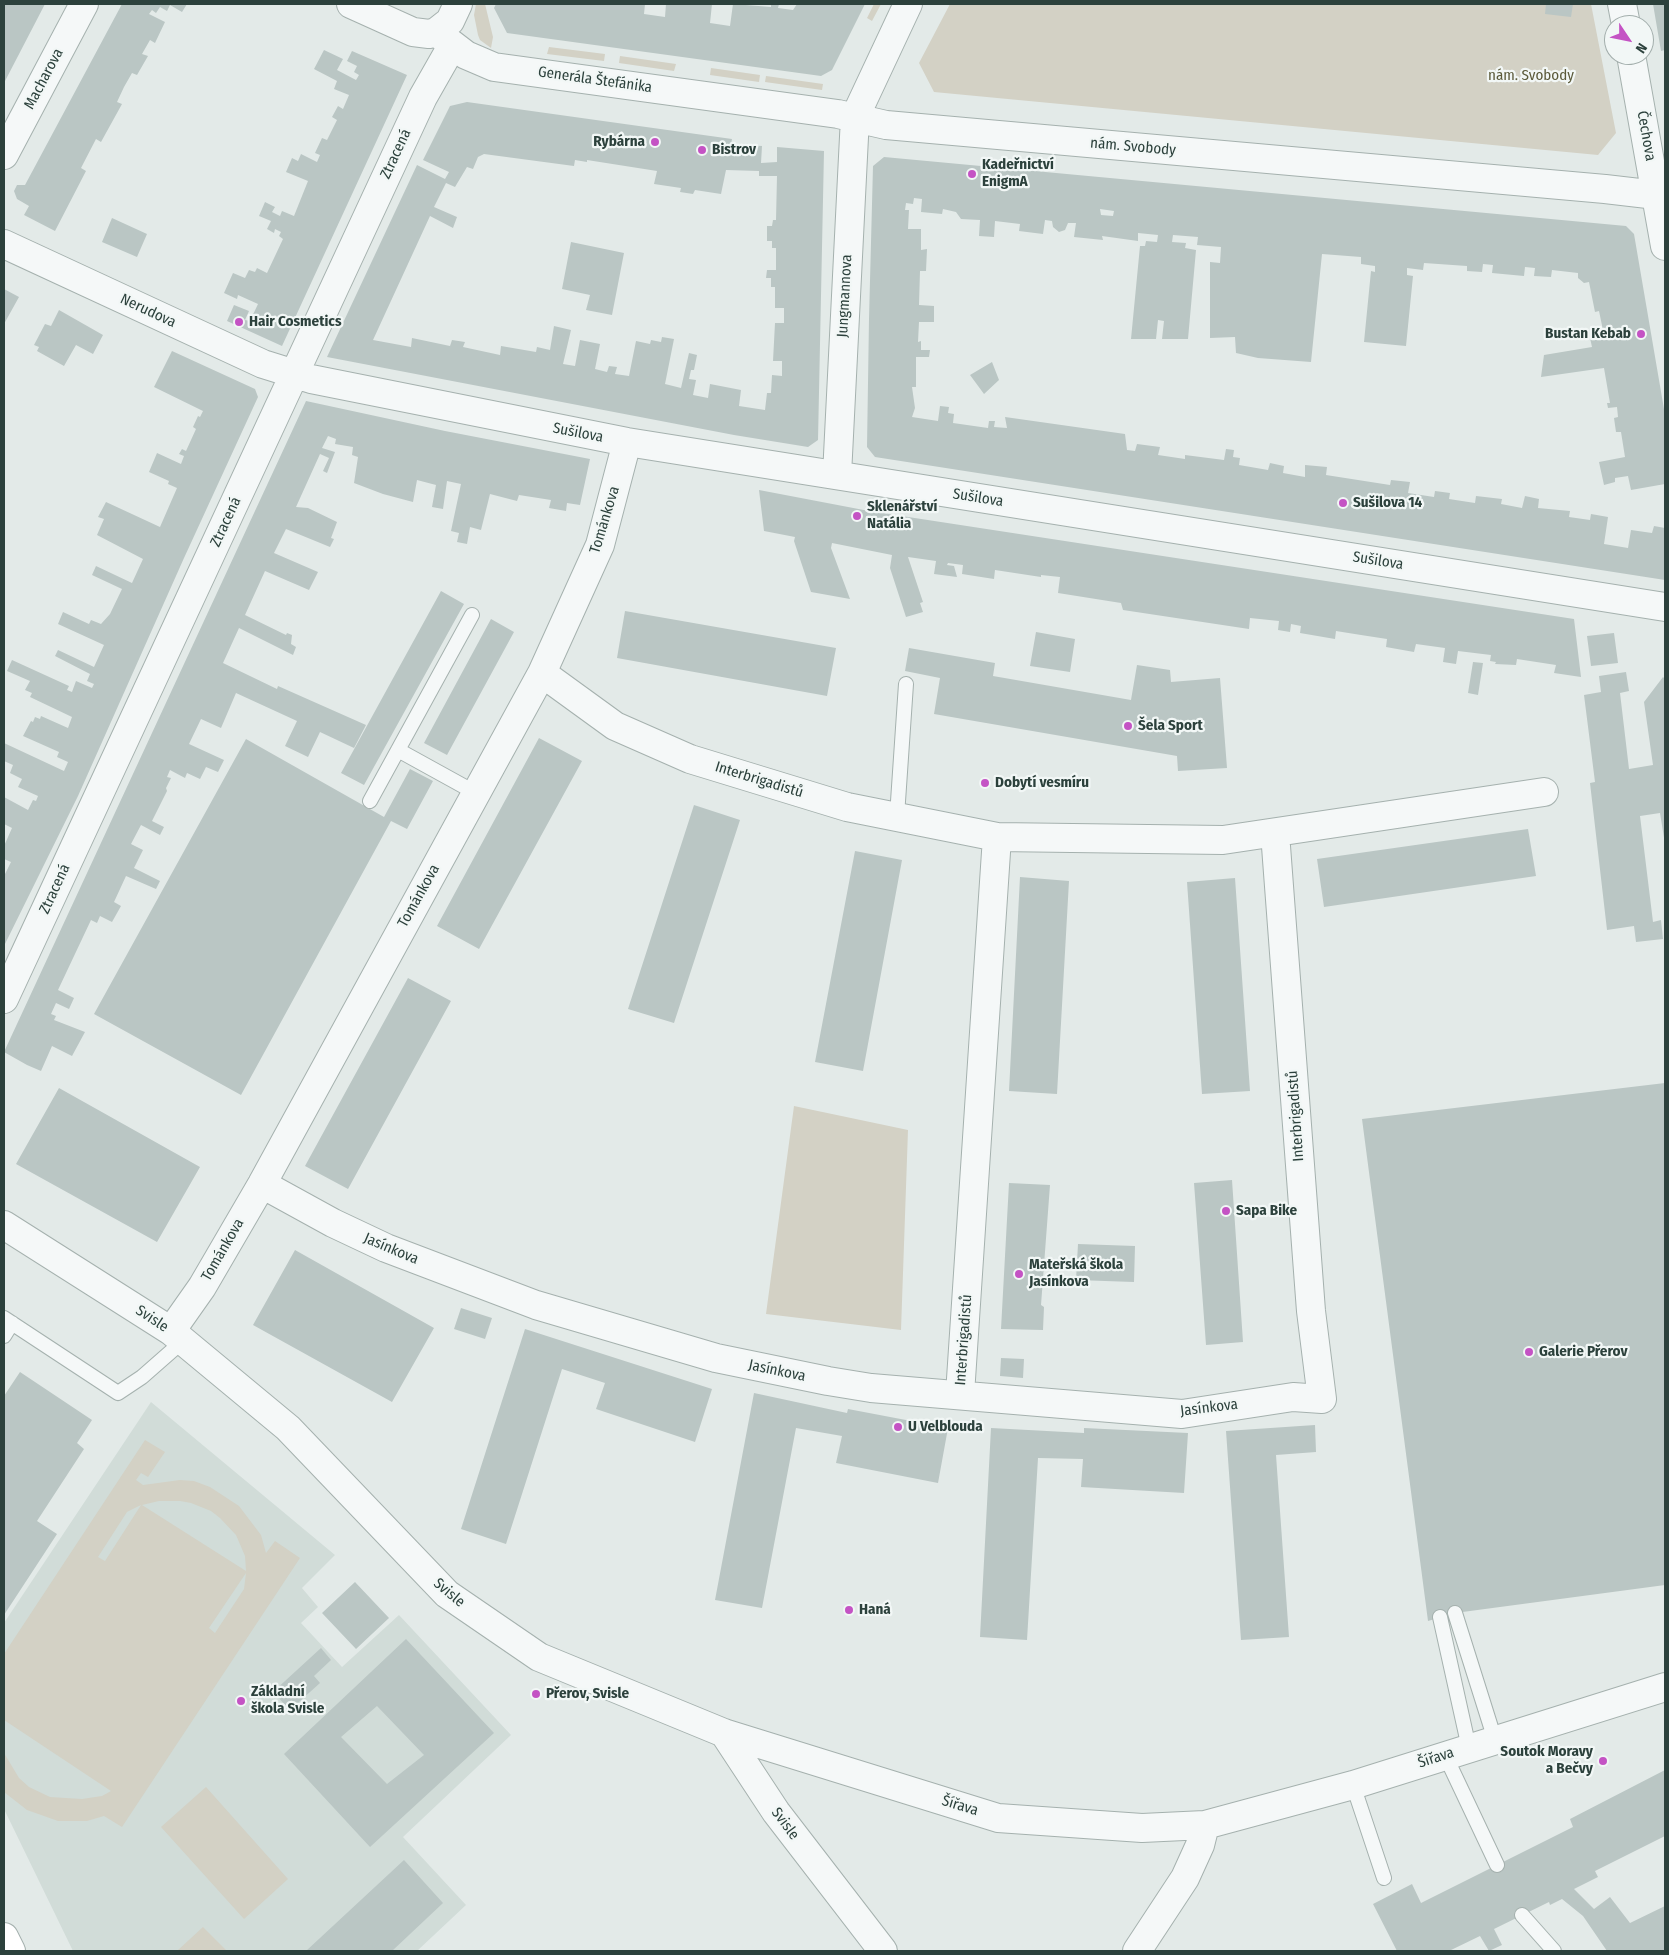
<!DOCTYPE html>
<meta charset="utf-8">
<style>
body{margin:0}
#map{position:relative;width:1669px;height:1955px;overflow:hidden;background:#e3eae8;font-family:"Fira Sans Condensed",sans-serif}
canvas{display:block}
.frame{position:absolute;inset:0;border:5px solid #2c413c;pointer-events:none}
.north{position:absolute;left:1604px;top:15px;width:50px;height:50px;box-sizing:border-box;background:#f2f7f6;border:1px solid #a3aeac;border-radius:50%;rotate:124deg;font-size:14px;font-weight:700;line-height:20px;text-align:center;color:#2c413c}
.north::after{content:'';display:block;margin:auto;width:18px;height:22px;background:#c453c4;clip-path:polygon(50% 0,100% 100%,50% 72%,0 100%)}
</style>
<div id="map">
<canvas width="1669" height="1955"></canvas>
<div class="frame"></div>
<div class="north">N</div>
</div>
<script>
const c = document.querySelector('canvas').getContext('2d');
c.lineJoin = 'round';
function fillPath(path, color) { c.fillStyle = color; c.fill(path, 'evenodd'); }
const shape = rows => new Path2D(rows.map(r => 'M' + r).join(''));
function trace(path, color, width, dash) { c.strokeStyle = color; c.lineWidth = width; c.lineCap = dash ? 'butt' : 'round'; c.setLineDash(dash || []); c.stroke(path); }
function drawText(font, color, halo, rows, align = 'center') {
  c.font = font + ' "Fira Sans Condensed",sans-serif'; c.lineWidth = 4.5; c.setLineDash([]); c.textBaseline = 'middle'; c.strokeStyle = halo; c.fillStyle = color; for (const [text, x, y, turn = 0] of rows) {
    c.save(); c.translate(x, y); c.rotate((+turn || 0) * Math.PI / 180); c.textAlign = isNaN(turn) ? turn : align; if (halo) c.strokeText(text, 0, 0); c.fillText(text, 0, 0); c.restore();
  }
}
fillPath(shape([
 [151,1402,335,1555,302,1588,318,1607,301,1623,342,1667,399,1615,511,1735,403,1837,466,1905,417,1951,73,1951,4,1809,4,1623]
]), '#d1dcd8');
fillPath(shape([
 [476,4,485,4,493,37,491,48,480,40,478,35,474,15],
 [874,4,881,4,872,21,867,18],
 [950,4,1591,4,1616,133,1598,155,934,92,919,63],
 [549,47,605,54,604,61,547,54],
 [620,56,676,64,674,71,619,63],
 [711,68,760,75,759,82,710,75],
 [766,76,823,84,822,90,765,82],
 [794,1106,908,1130,901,1330,766,1314],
 [145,1440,165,1452,148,1477,141,1473,136,1480,143,1485,180,1480,194,1481,210,1487,239,1506,261,1535,266,1553,275,1541,300,1558,122,1827,104,1816,87,1821,58,1821,27,1810,4,1792,4,1753,19,1778,29,1787,50,1797,82,1799,102,1796,111,1791,4,1720,4,1654],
 [159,1501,180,1501,191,1503,211,1511,220,1518,236,1535,245,1556,246,1571,142,1505],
 [141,1505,105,1561,98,1557,127,1512],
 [246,1573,244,1589,215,1633,209,1628],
 [206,1787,288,1879,244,1919,161,1827],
 [203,1927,227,1951,177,1951]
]), '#d3d1c5');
fillPath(shape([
 [4,4,45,4,4,83],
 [122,4,187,4,182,12,170,5,167,11,160,7,156,13,152,10,149,14,165,22,155,43,150,40,142,54,148,56,137,75,132,73,124,87,117,102,122,104,101,142,96,139,81,168,86,171,55,231,24,215,29,206,17,199,14,191,17,185,25,185],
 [496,4,645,4,644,14,665,17,666,4,712,4,710,23,730,26,733,4,771,7,771,4,779,4,778,8,793,10,797,4,865,4,832,70,821,76,507,33,494,8],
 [1546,4,1573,4,1571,17,1545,14],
 [1653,4,1665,4,1665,50,1661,51],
 [324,50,343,59,337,70,356,80,359,75,354,72,357,66,347,61,352,51,407,75,282,346,227,321,234,305,249,311,245,320,250,321,258,304,238,295,237,299,224,293,233,273,245,278,249,270,255,272,257,268,267,273,283,239,279,236,281,232,275,229,274,233,267,229,271,221,259,216,265,202,275,207,272,212,280,216,282,211,294,216,308,181,286,172,292,158,298,161,301,154,317,162,320,155,315,153,322,138,327,140,337,120,332,117,338,106,343,109,349,95,334,89,337,81,314,69],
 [467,102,732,139,731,144,762,146,761,163,777,162,777,147,824,151,818,440,808,447,734,435,327,357,417,165,445,179,449,172,423,160,450,106],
 [484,154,574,166,575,160,587,162,587,160,657,171,654,184,681,188,680,192,693,194,695,190,721,194,726,170,759,171,759,176,777,176,776,220,773,220,772,226,767,226,767,241,772,241,772,248,776,248,776,270,767,270,766,278,771,278,771,287,775,287,775,308,784,308,784,323,775,323,773,361,782,361,782,376,772,375,771,393,767,393,765,410,739,406,741,390,710,384,708,398,693,395,696,380,689,379,691,370,694,370,697,355,689,353,681,388,665,384,674,339,662,337,661,342,651,340,650,344,636,341,629,376,615,374,617,367,609,366,607,372,595,369,600,344,580,340,575,366,563,364,571,330,554,326,550,350,537,347,536,352,501,346,500,355,463,347,465,342,452,340,450,346,412,338,411,347,373,340,430,216,453,228,457,217,434,207,446,183,455,187,467,167,473,169,478,157],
 [884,157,1626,226,1634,234,1665,415,1665,484,1631,490,1628,476,1615,478,1615,482,1604,485,1599,462,1625,457,1621,432,1616,432,1614,418,1618,417,1617,407,1608,408,1607,403,1610,403,1604,368,1541,377,1544,355,1592,347,1590,338,1604,335,1599,311,1595,312,1589,282,1584,283,1578,278,1578,273,1552,270,1551,277,1534,276,1535,268,1525,267,1524,276,1492,273,1493,265,1483,264,1482,272,1467,271,1467,266,1424,263,1423,270,1407,268,1407,275,1413,276,1406,346,1364,342,1371,271,1375,272,1375,266,1361,264,1361,257,1322,254,1311,362,1258,358,1236,353,1235,337,1210,338,1210,262,1220,263,1221,247,1197,245,1198,237,1173,235,1172,242,1186,243,1185,248,1196,250,1188,339,1162,339,1164,321,1158,320,1156,339,1131,339,1140,246,1145,246,1146,241,1157,242,1158,235,1138,233,1138,241,1102,236,1103,240,1074,237,1076,223,1068,223,1065,230,1059,232,1053,227,1052,221,1045,220,1043,234,1019,231,1020,224,995,221,994,237,979,236,980,220,961,219,956,212,943,209,942,214,921,212,922,199,914,198,913,204,906,203,905,210,909,210,908,229,921,229,921,250,927,249,926,271,920,271,919,305,934,306,934,322,919,322,918,342,921,341,921,350,930,350,929,357,916,357,916,387,912,387,915,408,912,417,938,421,940,406,949,407,948,413,954,414,953,423,988,428,989,421,995,421,994,427,1007,428,1005,417,1125,434,1127,450,1135,451,1137,444,1160,447,1158,455,1185,459,1185,455,1224,460,1226,449,1234,450,1233,457,1240,458,1239,465,1268,470,1270,463,1284,466,1283,473,1305,477,1305,465,1327,467,1326,475,1390,485,1391,480,1410,482,1408,493,1434,497,1435,491,1450,493,1449,499,1475,503,1476,496,1502,499,1501,504,1522,508,1525,496,1539,499,1538,508,1570,511,1569,517,1590,520,1591,514,1608,517,1604,544,1628,548,1631,530,1652,533,1654,526,1665,528,1665,580,875,457,867,447,869,319,873,166],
 [1100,209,1114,211,1113,216,1101,215],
 [112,218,147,234,137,257,102,242],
 [571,242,624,253,612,315,586,310,590,295,562,289],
 [4,289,19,297,4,324],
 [59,310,103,335,93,354,76,345,64,366,37,351,39,347,34,345,45,324,51,326],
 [172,351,255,389,258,397,184,558,78,796,4,946,4,876,11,862,4,859,4,846,12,828,4,824,4,797,28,810,33,800,36,801,38,796,18,787,22,779,10,773,13,765,4,761,4,743,64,771,68,762,57,757,59,752,23,736,31,721,33,722,35,717,40,719,41,716,68,728,72,717,30,697,32,693,25,690,30,681,7,671,12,660,69,686,67,690,72,692,76,681,92,688,94,684,87,681,90,674,55,656,58,650,94,667,104,645,58,624,63,612,89,624,91,620,101,624,110,614,122,589,92,575,96,566,132,583,143,559,97,535,104,519,98,517,106,502,160,527,177,488,168,484,169,481,149,472,157,453,181,464,184,456,179,454,182,449,186,451,196,429,193,427,198,416,200,417,203,411,154,387],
 [992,362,999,380,984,394,970,375],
 [306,401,445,431,590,459,580,505,567,503,566,511,549,508,551,500,519,495,517,501,490,494,481,530,470,527,467,544,457,542,459,533,451,531,461,484,447,481,443,509,432,507,436,485,417,480,413,502,383,494,354,483,358,457,352,455,353,447,335,444,336,439,328,436,322,448,335,452,327,473,323,471,329,458,320,454,296,507,308,508,337,522,331,538,334,539,330,547,286,529,274,553,318,572,309,590,265,571,245,615,286,635,287,633,292,635,291,644,296,647,293,655,239,628,223,663,277,689,278,686,366,725,365,727,354,748,320,732,308,757,285,746,297,721,236,693,221,728,201,719,189,744,224,760,218,772,206,767,200,779,187,773,185,778,170,770,167,777,171,778,166,788,167,791,152,821,164,827,160,835,141,825,131,844,143,850,134,868,160,881,156,889,126,876,114,902,121,906,112,922,100,916,97,923,91,920,58,990,74,998,69,1009,56,1003,51,1014,56,1016,54,1020,85,1032,72,1056,52,1046,41,1071,27,1065,4,1052],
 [759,490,869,511,1574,619,1581,677,1554,673,1556,665,1517,659,1516,665,1495,664,1496,662,1490,661,1491,655,1458,651,1456,664,1443,662,1445,648,1416,644,1414,652,1386,647,1387,639,1361,635,1336,631,1335,639,1300,633,1301,626,1291,624,1290,632,1278,630,1279,621,1250,618,1249,629,1123,610,1121,603,1058,593,1060,577,1041,575,1041,577,995,570,994,579,962,574,963,565,948,563,947,565,954,566,957,577,934,574,936,561,908,557,923,602,920,603,923,612,906,617,890,568,892,555,832,543,831,548,850,599,811,592,794,541,795,537,764,531],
 [441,591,464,604,364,785,341,773],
 [625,611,836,648,827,696,617,658],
 [491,619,514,632,447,755,424,743],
 [1036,632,1075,639,1070,672,1030,666],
 [1614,633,1618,663,1591,666,1587,636],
 [909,648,995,663,993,676,1131,700,1137,665,1170,670,1171,682,1220,678,1227,768,1178,771,1177,756,934,714,940,678,905,671],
 [1473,662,1483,663,1478,695,1468,693],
 [1626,672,1629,691,1620,693,1629,769,1653,765,1644,702,1663,677,1665,679,1665,844,1660,813,1640,816,1653,922,1661,920,1663,939,1636,942,1634,926,1607,930,1590,783,1595,782,1584,695,1601,692,1599,676],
 [539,738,582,761,479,949,437,926],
 [246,739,384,817,410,769,433,781,407,829,391,821,241,1095,94,1014],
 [694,805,740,820,674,1023,628,1009],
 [1528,829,1536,876,1324,907,1317,859],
 [855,851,902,860,863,1071,815,1062],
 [1020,877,1069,881,1057,1094,1009,1091],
 [1235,878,1250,1091,1202,1094,1187,882],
 [408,978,451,1001,348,1189,305,1166],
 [1665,1083,1665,1585,1455,1613,1428,1621,1362,1119],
 [59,1088,200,1167,157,1242,16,1164],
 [1232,1180,1243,1342,1206,1345,1194,1183],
 [1009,1183,1050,1185,1041,1305,1044,1307,1043,1330,1001,1329],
 [1078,1244,1135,1246,1134,1282,1076,1280],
 [295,1250,434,1328,392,1402,253,1325],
 [461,1308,492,1318,485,1339,454,1329],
 [525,1329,712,1389,695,1442,596,1409,605,1383,562,1369,506,1544,461,1529],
 [1001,1358,1024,1359,1023,1378,1000,1376],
 [20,1372,92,1420,77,1443,84,1449,37,1521,57,1534,4,1615,4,1396],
 [754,1393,847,1413,848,1409,948,1428,938,1483,836,1463,842,1436,796,1428,762,1608,715,1600],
 [1315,1425,1316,1452,1276,1455,1289,1637,1241,1640,1226,1431],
 [991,1428,1084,1433,1084,1428,1188,1433,1184,1493,1081,1487,1083,1459,1038,1458,1027,1640,980,1637],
 [355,1582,389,1618,356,1649,322,1613],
 [406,1639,494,1733,370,1847,284,1754],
 [377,1706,424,1755,387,1784,341,1737],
 [321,1648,331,1660,314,1676,320,1683,290,1710,273,1692],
 [1665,1770,1665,1836,1595,1871,1598,1877,1574,1889,1594,1909,1610,1897,1630,1923,1665,1906,1665,1951,1607,1951,1583,1916,1562,1899,1550,1905,1549,1902,1494,1929,1502,1945,1489,1951,1480,1936,1449,1951,1397,1951,1373,1904,1412,1884,1421,1903,1573,1827,1570,1819],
 [404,1860,443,1903,392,1951,306,1951]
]), '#bac6c4');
const lane = shape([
 [398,750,476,793],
 [370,801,472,615],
 [897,816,906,684],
 [4,1318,118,1393,142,1377,183,1341],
 [4,1336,12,1323],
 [1455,1613,1495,1740],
 [1440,1617,1469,1748],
 [1445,1755,1497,1865],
 [1353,1785,1384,1878],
 [1522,1915,1554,1951]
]);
const street = shape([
 [351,4,413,32,429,34,436,32,466,55,494,67,838,114,886,125,1605,189,1665,196],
 [1622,4,1626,25],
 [436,32,450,21,458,4],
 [1631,55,1665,246],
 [4,155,84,4],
 [4,244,263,364,311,379,627,442,1665,607],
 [837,475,855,117,908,4],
 [542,673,615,726,690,759,847,807,997,837,1223,840,1544,792],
 [4,999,423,97,452,46],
 [262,1184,333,1223,386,1248,536,1305,716,1358,828,1381,871,1388,1182,1414,1293,1397,1322,1399,1311,1311,1275,833],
 [4,1225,171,1331,288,1428,447,1594,539,1657,724,1733,998,1818,1142,1828,1205,1825,1353,1785,1665,1687],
 [171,1331,202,1287,262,1184,542,673,600,545,627,442],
 [960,1394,997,837],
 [724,1733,776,1812,883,1951],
 [1137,1951,1185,1878,1200,1845,1205,1825]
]);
const secondary = shape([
 [4,1937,11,1951]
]);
trace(lane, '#a5b1ae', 16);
trace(street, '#a5b1ae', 30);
trace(secondary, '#a5b1ae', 30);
trace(lane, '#f5f8f8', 14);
trace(street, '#f5f8f8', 28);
trace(secondary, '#fff', 28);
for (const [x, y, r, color] of [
 [655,142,5,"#c453c4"],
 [702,150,5,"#c453c4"],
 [972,174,5,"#c453c4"],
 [239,322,5,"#c453c4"],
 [1641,334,5,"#c453c4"],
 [1343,503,5,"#c453c4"],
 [857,516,5,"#c453c4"],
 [1128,726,5,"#c453c4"],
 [985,783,5,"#c453c4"],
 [1226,1211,5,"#c453c4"],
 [1019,1274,5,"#c453c4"],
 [1529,1352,5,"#c453c4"],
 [898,1427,5,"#c453c4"],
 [849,1610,5,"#c453c4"],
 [536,1694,5,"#c453c4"],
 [241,1701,5,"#c453c4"],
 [1603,1761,5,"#c453c4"]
]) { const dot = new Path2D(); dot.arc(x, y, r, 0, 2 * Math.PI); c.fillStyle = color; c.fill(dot); trace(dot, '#f2f7f6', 2); }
drawText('15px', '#5b5a3a', '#f2f7f6', [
 ["nám. Svobody",1531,76]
]);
drawText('15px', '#2c413c', '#f2f7f6', [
 ["Macharova",44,79,-62],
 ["Generála Štefánika",595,80,8],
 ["Čechova",1646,136,80],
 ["nám. Svobody",1133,147,5],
 ["Ztracená",396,154,-65],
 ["Jungmannova",845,296,-87],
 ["Nerudova",148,311,25],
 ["Sušilova",578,433,11],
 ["Sušilova",978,498,9],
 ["Tománkova",605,520,-73],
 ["Ztracená",226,522,-65],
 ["Sušilova",1378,561,9],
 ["Interbrigadistů",759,780,17],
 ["Ztracená",55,889,-65],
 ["Tománkova",419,896,-61],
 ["Interbrigadistů",1296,1116,-94],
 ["Jasínkova",391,1249,23],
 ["Tománkova",223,1250,-60],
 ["Svisle",152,1319,33],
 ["Interbrigadistů",964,1340,-86],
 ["Jasínkova",777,1371,12],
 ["Jasínkova",1209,1408,-7],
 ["Svisle",449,1593,40],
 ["Šířava",1436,1758,-18],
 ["Šířava",960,1806,17],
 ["Svisle",785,1824,53]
]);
drawText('bold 15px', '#2c413c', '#f2f7f6', [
 ["Rybárna",645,142,"right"],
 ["Bistrov",712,150],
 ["Kadeřnictví",982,165],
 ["EnigmA",982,182],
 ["Hair Cosmetics",249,322],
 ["Bustan Kebab",1631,334,"right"],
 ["Sušilova 14",1353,503],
 ["Sklenářství",867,507],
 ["Natália",867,524],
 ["Šela Sport",1138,726],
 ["Dobytí vesmíru",995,783],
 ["Sapa Bike",1236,1211],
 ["Mateřská škola",1029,1265],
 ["Jasínkova",1029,1282],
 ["Galerie Přerov",1539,1352],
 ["U Velblouda",908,1427],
 ["Haná",859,1610],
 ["Základní",251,1692],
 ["škola Svisle",251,1709],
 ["Přerov, Svisle",546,1694],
 ["Soutok Moravy",1593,1752,"right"],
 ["a Bečvy",1593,1769,"right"]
], 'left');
</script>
